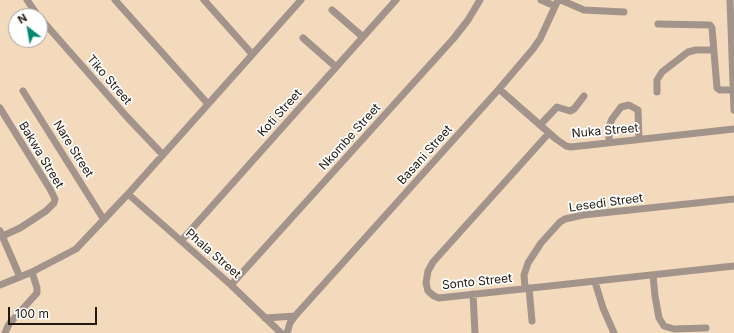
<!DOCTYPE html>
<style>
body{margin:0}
#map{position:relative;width:734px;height:333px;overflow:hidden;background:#f4dabc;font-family:Inter,sans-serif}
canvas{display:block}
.north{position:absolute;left:8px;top:8px;width:40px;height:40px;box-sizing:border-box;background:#fff;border:1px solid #a7a39f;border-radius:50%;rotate:329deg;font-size:11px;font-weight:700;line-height:16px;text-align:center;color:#22190e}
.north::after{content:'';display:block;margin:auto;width:14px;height:18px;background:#03896e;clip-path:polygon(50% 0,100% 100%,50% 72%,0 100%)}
.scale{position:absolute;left:8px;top:307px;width:89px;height:18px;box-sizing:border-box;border:2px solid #22190e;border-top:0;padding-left:5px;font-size:12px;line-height:14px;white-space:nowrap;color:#22190e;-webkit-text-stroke:3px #fff;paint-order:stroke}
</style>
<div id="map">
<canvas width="734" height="333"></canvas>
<div class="north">N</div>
<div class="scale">100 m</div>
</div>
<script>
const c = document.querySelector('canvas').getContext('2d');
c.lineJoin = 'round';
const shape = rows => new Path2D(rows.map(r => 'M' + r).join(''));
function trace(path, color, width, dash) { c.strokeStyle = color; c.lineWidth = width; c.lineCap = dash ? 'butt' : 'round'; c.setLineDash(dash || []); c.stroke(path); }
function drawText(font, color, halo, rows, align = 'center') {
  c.font = font + ' Inter,sans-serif'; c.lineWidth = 3.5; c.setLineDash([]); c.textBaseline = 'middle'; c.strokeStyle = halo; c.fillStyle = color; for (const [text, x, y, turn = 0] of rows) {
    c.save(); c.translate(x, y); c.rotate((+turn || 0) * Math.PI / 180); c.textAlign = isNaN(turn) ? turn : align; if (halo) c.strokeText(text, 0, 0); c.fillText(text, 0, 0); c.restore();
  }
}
trace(shape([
 [27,0,38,16],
 [115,0,208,104],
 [204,0,252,54],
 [541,0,555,6],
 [561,0,584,10,624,12],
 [730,0,734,110],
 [332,10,363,37],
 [40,18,127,117,163,155],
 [658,24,710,25,712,28,717,88,720,90,734,90],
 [303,38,336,67],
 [499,89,556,139,566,146,571,147,734,129],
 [23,91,104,220],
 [657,92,657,80,662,72,688,52,696,50,714,50],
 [0,108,50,189,55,199,54,203,46,211,20,228,0,237],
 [540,125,557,107,570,111,574,109,584,96],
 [549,133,433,262,428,271,426,283,428,291,434,296,439,298,734,266],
 [609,142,609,127,612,119,621,107,629,105,638,110,639,139],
 [128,194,231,285,281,333],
 [0,231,20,277],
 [181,241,396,0],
 [653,275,655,296,659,318,664,326,674,329,706,328],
 [595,282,603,308,614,333],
 [0,285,32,272,76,249,128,194,301,0],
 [231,285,454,38,468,20,480,0],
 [525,288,524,275,528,263,541,243,560,222,565,219,583,215,734,199],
 [529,288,532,321],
 [473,294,475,333],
 [265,318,295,316],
 [5,333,9,324,37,293,37,288,32,272],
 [287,333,290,323,295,316,499,89,533,49,540,39,558,0]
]), '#a2938b', 7);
drawText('12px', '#22190e', '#fff', [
 ["Tiko Street",109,80,49],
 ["Koti Street",280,113,-48],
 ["Nuka Street",605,131,-5],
 ["Nkombe Street",350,137,-48],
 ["Nare Street",73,149,58],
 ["Bakwa Street",41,155,59],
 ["Basani Street",425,155,-48],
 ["Lesedi Street",606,203,-8],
 ["Phala Street",213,254,41],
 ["Sonto Street",477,282,-6]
]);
</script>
